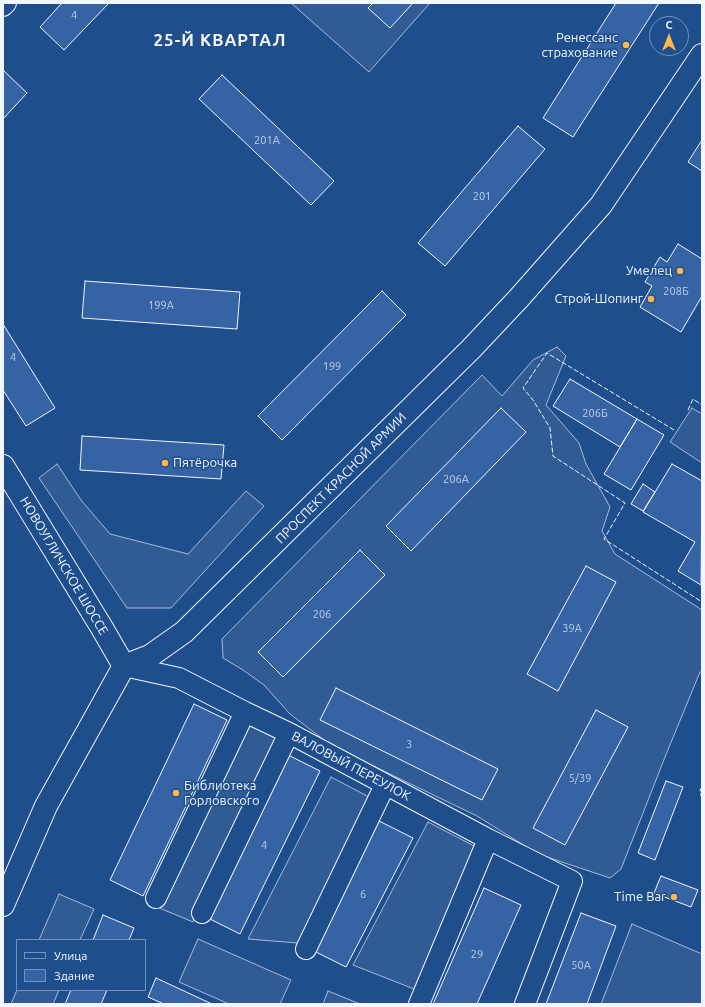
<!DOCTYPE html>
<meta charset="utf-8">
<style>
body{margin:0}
#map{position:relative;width:705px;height:1007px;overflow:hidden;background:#1f4e8c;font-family:Ubuntu,sans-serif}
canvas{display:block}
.frame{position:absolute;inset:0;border:4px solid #f2f6ff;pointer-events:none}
.legend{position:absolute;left:16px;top:939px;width:130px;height:52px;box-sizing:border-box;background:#1f4e8c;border:1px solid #7391ba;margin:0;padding:5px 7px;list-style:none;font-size:12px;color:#f2f6ff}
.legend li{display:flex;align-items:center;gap:8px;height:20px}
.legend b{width:20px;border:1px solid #7391ba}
.north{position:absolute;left:649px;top:16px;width:40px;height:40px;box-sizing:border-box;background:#1f4e8c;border:1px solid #7391ba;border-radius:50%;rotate:0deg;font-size:11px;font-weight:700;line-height:16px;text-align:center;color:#f2f6ff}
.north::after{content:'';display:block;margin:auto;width:14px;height:18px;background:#ffb74d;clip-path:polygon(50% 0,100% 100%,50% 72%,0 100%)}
</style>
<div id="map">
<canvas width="705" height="1007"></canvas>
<div class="frame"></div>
<ul class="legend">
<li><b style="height:5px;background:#1f4e8c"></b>Улица</li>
<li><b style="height:11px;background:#3563a3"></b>Здание</li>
</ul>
<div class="north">С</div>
</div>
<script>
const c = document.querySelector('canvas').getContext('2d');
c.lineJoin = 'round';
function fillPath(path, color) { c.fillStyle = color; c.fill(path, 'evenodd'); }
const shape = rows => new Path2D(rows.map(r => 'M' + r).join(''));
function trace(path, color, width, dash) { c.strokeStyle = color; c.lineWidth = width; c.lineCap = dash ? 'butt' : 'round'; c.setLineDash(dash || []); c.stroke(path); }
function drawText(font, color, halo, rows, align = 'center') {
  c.font = font + ' Ubuntu,sans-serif'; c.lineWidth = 3; c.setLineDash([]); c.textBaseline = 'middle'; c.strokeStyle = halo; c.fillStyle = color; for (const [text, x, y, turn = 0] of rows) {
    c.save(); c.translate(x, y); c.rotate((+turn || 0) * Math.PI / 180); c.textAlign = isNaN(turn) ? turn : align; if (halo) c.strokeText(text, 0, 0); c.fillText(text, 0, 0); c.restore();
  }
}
const built = shape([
 [291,3,430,3,369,72,291,3],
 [557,347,566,356,546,405,579,443,586,464,610,507,602,531,615,554,702,610,702,672,700,672,665,757,621,869,610,878,538,854,477,816,332,746,290,714,264,685,243,670,223,658,222,639,482,375,502,396,533,360,557,347],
 [692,408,702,414,702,463,670,442,692,408],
 [57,464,81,500,110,534,188,554,246,491,264,506,171,608,127,608,39,478,57,464],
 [246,723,277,737,193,922,157,907,246,723],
 [331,777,371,798,298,943,248,939,331,777],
 [428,822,478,848,414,989,353,965,428,822],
 [59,894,94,909,80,940,39,940,59,894],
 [632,924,702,954,702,1004,601,1004,632,924],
 [198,939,291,980,280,1004,229,1004,179,982,198,939],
 [17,990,59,990,53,1004,11,1004,17,990],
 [328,991,360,1004,323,1004,328,991]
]);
fillPath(built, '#305b95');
trace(built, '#a8bbd7', 1);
const building = shape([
 [62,3,109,3,64,50,40,27,62,3],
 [373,3,413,3,390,28,368,8,373,3],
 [616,3,659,3,573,137,543,118,616,3],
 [3,70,27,93,3,119,3,70],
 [222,75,334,181,311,205,199,99,222,75],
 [518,126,545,149,445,266,418,243,518,126],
 [702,140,702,171,688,162,702,140],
 [678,244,702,259,702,296,681,332,640,307,652,286,645,282,660,257,667,262,678,244],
 [85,281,240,292,237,329,82,318,85,281],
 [382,291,406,315,282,440,258,416,382,291],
 [3,324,55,408,26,426,3,390,3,324],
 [570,379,637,419,620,447,553,406,570,379],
 [501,408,526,432,411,551,386,526,501,408],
 [637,419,664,435,631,490,604,474,637,419],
 [82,436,224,445,221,479,80,470,82,436],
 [672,464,702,481,701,585,678,571,695,542,643,512,672,464],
 [643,484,655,492,643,511,631,504,643,484],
 [360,550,385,575,283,677,258,652,360,550],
 [586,566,616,582,558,691,527,674,586,566],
 [336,688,498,769,482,800,320,720,336,688],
 [194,704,227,720,143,896,110,880,194,704],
 [596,710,628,727,565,845,533,828,596,710],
 [288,755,320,771,240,934,208,918,288,755],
 [666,781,683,787,655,860,638,853,666,781],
 [379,821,413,838,346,967,312,950,379,821],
 [661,876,698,890,691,907,654,893,661,876],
 [484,888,521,905,477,1004,433,1004,484,888],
 [581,913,616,926,587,1004,546,1004,581,913],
 [103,915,134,928,129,940,93,940,103,915],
 [156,978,212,1004,164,1004,148,997,156,978],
 [71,990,107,990,101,1004,65,1004,71,990]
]);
fillPath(building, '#3563a3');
trace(building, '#f2f6ff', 1);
const minor = shape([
 [3,6,6,3],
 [124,666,179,678,245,712,289,733,488,839,572,881,525,1004],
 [156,898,245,712],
 [202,913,289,733],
 [306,949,385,785],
 [419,1004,488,839]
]);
const major = shape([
 [3,466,102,628,124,666],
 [3,905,46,806,124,666,150,656,184,632,471,349,519,298,601,205,702,55]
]);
trace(minor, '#f2f6ff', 22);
trace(major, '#f2f6ff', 24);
trace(minor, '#1f4e8c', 20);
trace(major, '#1f4e8c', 22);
trace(shape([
 [688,410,693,399,702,405],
 [674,430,547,353,523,388,533,400,550,428,553,456,625,503,604,539,702,602],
 [702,787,700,790,702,800]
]), '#f2f6ff', 1, [5, 2]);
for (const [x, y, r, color] of [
 [626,45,4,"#ffb74d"],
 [680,271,4,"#ffb74d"],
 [651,299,4,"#ffb74d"],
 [165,463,4,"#ffb74d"],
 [176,793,4,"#ffb74d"],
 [674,897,4,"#ffb74d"]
]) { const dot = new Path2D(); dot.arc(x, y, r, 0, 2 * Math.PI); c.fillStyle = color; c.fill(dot); trace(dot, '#1f4e8c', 1.5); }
drawText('11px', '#c3d1e8', null, [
 ["4",74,15],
 ["201А",267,140],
 ["201",482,196],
 ["208Б",676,291],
 ["199А",161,305],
 ["4",13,357],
 ["199",332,366],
 ["206Б",595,413],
 ["206А",456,479],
 ["206",322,614],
 ["39А",572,628],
 ["3",409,744],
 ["5/39",580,778],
 ["4",264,845],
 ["6",363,894],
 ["29",477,954],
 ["50А",581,965]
]);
drawText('13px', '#f2f6ff', '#1f4e8c', [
 ["Ренессанс",618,38],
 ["страхование",618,53],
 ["Умелец",672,271],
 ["Строй-Шопинг",643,299],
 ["Пятёрочка",173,463,"left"],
 ["Библиотека",184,786,"left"],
 ["Горловского",184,801,"left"],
 ["Time Bar",666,897]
], 'right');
drawText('13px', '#f2f6ff', '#1f4e8c', [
 ["ПРОСПЕКТ КРАСНОЙ АРМИИ",341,478,-45],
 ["НОВОУГЛИЧСКОЕ ШОССЕ",64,566,59],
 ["ВАЛОВЫЙ ПЕРЕУЛОК",351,766,28]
]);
c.letterSpacing = '1px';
drawText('bold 17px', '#f2f6ff', '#1f4e8c', [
 ["25-Й КВАРТАЛ",220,40]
]);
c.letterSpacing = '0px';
</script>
